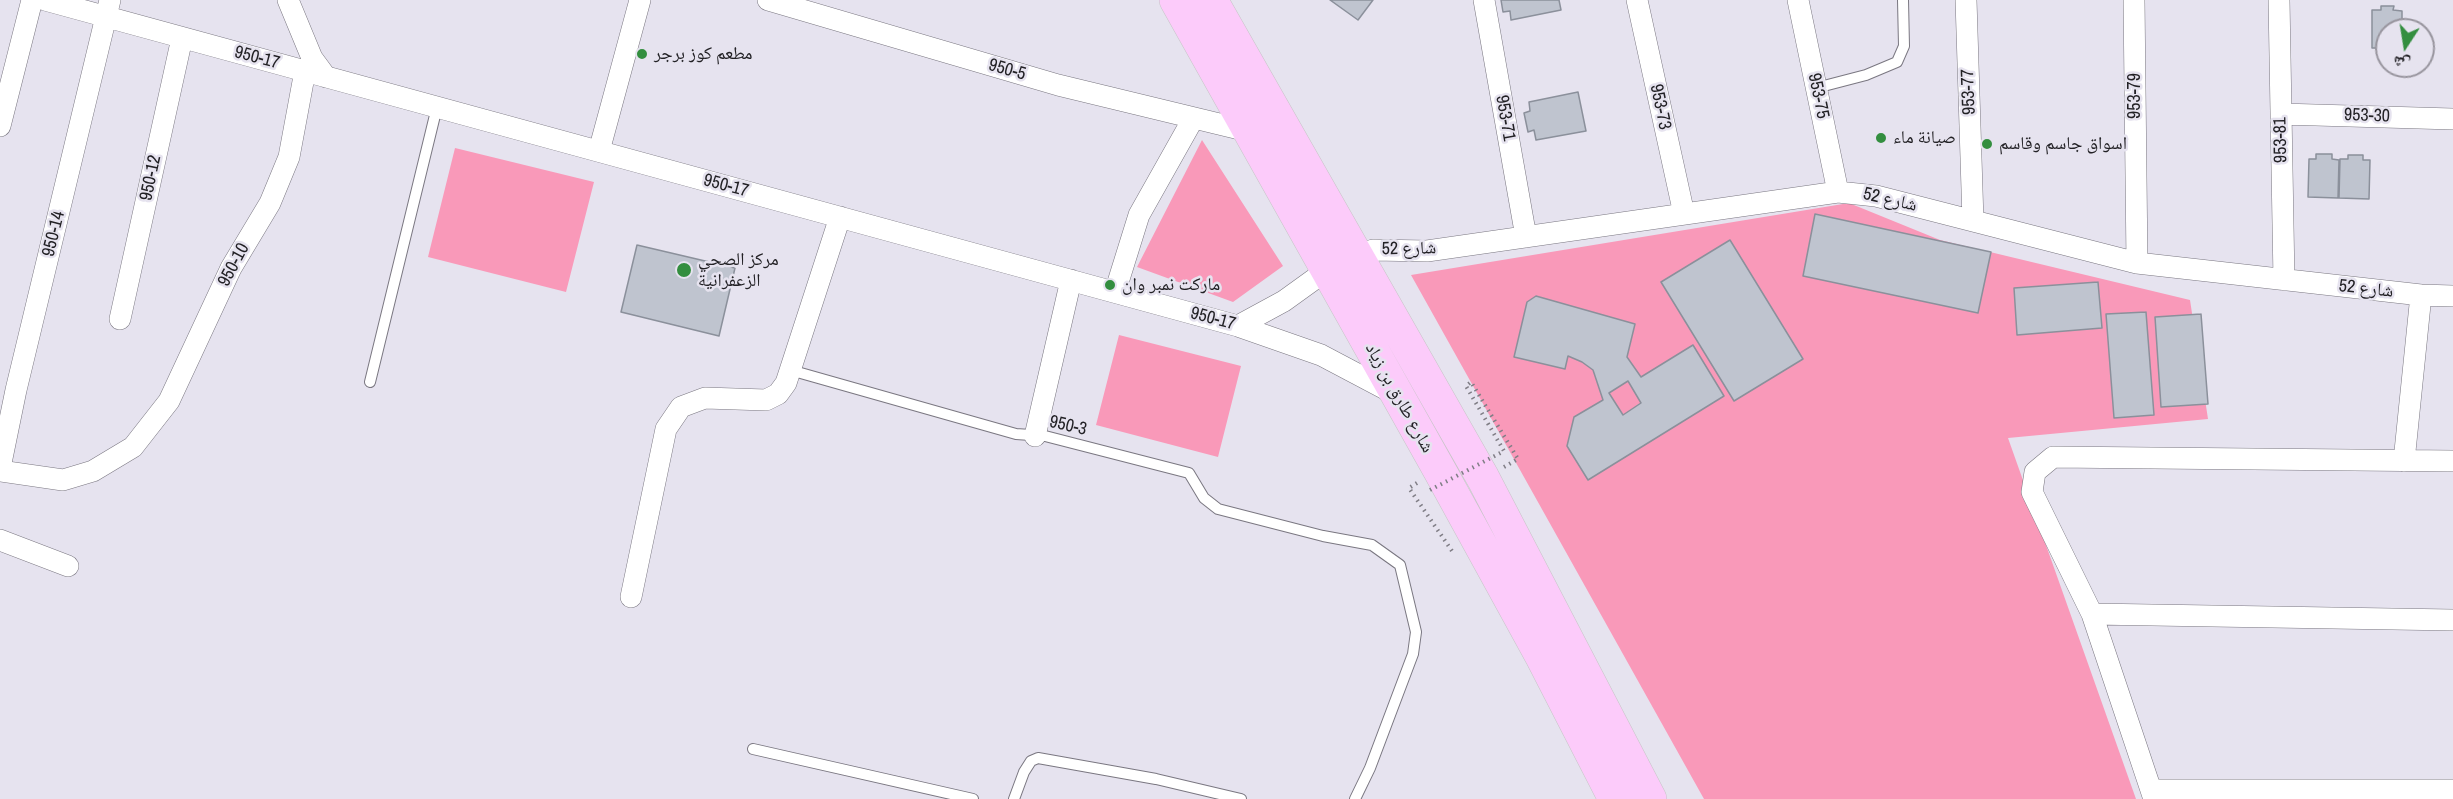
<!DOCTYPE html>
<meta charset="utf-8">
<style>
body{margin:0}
#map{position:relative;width:2453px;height:799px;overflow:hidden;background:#e6e3ef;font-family:"Archivo Narrow","Noto Naskh Arabic",sans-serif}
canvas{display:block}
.north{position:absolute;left:2375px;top:18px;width:60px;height:60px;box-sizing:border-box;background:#e6e3ef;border:2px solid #98959e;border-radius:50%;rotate:192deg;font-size:16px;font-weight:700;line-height:24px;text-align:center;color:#222125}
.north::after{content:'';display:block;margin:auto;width:21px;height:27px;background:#338e3f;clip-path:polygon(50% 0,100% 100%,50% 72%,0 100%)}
</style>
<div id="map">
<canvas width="2453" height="799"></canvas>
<div class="north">ش</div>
</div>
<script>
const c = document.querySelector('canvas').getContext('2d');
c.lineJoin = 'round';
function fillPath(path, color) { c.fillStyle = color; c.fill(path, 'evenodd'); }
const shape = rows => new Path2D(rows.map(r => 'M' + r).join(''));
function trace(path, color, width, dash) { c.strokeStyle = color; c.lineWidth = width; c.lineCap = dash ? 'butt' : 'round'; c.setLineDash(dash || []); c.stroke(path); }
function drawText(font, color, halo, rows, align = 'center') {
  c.font = font + ' "Archivo Narrow","Noto Naskh Arabic",sans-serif'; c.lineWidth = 5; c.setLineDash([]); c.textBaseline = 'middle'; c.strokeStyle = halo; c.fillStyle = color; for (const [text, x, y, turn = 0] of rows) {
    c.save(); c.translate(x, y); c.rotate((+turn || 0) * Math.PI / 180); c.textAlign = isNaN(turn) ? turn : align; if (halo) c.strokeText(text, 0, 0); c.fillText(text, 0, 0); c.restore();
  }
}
fillPath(shape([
 [1202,140,1283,266,1233,302,1137,267],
 [455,148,594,182,566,292,428,257],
 [1849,203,1940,240,2190,300,2208,419,2008,438,2136,799,1704,799,1411,275],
 [1119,335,1241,366,1218,457,1096,425]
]), '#f999b9');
const building = shape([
 [1330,0,1373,0,1358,20,1330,0],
 [1501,0,1559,0,1561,10,1511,20,1510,11,1503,12,1501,0],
 [2381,6,2394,6,2393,10,2402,11,2402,30,2387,30,2387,48,2372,48,2372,10,2381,10,2381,6],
 [1578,92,1586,131,1536,140,1534,130,1528,132,1524,113,1530,111,1529,102,1578,92],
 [2316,154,2332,154,2332,159,2339,160,2338,198,2308,197,2309,159,2316,159,2316,154],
 [2348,155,2363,155,2363,160,2370,160,2369,199,2339,198,2340,159,2348,159,2348,155],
 [1815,214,1991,252,1978,313,1803,276,1815,214],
 [1730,240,1803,359,1734,401,1661,282,1730,240],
 [637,245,735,268,719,336,621,312,637,245],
 [2098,282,2102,328,2017,335,2014,288,2098,282],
 [1536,296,1635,324,1627,357,1641,377,1693,345,1724,396,1588,480,1567,446,1574,417,1603,400,1593,370,1582,362,1568,356,1565,369,1514,357,1527,302,1536,296],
 [1628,381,1641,403,1623,415,1609,393,1628,381],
 [2146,312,2154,415,2114,418,2106,314,2146,312],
 [2201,314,2208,404,2161,407,2155,317,2201,314]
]);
fillPath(building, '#bfc4cf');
trace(building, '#8b909b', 1.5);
const lane = shape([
 [1816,88,1866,75,1897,62,1904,46,1903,0],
 [790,370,1016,434,1045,436,1189,473,1204,498,1218,509,1323,536,1372,545,1400,565,1416,632,1413,654,1370,768,1355,799],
 [370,382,437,107],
 [753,749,973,799],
 [1014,799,1024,772,1031,761,1038,758,1156,779,1241,799]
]);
const street = shape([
 [45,0,1238,326,1321,355,1393,393],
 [288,0,312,58,326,77],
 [768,0,1058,85,1248,131],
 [1484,0,1526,237],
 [1637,0,1684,214],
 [1798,0,1838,192],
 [1966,0,1973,221],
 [2134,0,2137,263],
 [2279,0,2284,280],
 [2281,114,2453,119],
 [0,126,32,0],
 [599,151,640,0],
 [1115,292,1139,215,1193,119],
 [120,319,182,38],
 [1238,326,1284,301,1327,270,1373,250,1427,251,1838,192,1876,196,2137,263,2421,295,2453,296],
 [1035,436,1071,280],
 [2404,461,2421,295],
 [0,468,16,390,110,0],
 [0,471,63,480,93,471,133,447,169,401,231,268,270,203,289,157,305,71],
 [0,540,68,566],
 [631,597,666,429,681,407,705,398,766,400,778,394,786,383,840,217],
 [2092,614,2453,620],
 [2151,790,2453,790],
 [2154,799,2092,614,2032,492,2035,472,2053,457,2453,461]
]);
const primary = shape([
 [1176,0,1440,471,1541,655,1615,799],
 [1211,0,1483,478,1650,799]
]);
trace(lane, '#7a7781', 12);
trace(street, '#7a7781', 22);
trace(primary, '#c6c5c6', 34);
trace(shape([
 [1504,467,1518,459,1471,382,1466,386,1504,451],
 [1417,483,1409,488,1452,551]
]), '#807e86', 4, [1.5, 4.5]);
trace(lane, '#fff', 10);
trace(street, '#fff', 21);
trace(primary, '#fccbfa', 33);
trace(shape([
 [1430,490,1504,451]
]), '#807e86', 4, [1.5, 4.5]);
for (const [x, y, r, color] of [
 [642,54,6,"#338e3f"],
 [1881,138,6,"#338e3f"],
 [1987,144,6,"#338e3f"],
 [684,270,8,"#338e3f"],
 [1110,285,6,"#338e3f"]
]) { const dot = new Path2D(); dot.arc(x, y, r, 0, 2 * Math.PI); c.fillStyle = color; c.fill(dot); trace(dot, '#e6e3ef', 2); }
drawText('18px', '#222125', '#e6e3ef', [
 ["مطعم كوز برجر",654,54],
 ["صيانة ماء",1893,138],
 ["اسواق جاسم وقاسم",1999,144],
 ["مركز الصحي",698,260],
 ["الزعفرانية",698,281],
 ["ماركت نمبر وان",1122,285]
], 'left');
drawText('18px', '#222125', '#e6e3ef', [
 ["950-17",257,58,15],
 ["950-5",1007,70,16],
 ["953-77",1969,92,-92],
 ["953-75",1818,96,78],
 ["953-79",2135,96,-90],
 ["953-73",1660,107,78],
 ["953-30",2367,116,2],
 ["953-71",1505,118,80],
 ["953-81",2281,140,-91],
 ["950-12",151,178,-78],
 ["950-17",726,186,15],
 ["شارع 52",1890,200,13],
 ["950-14",54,234,-76],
 ["شارع 52",1409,249,-1],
 ["950-10",234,265,-62],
 ["شارع 52",2366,289,6],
 ["950-17",1213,319,15],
 ["شارع طارق بن زياد",1399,398,61],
 ["950-3",1068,426,13]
]);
</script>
